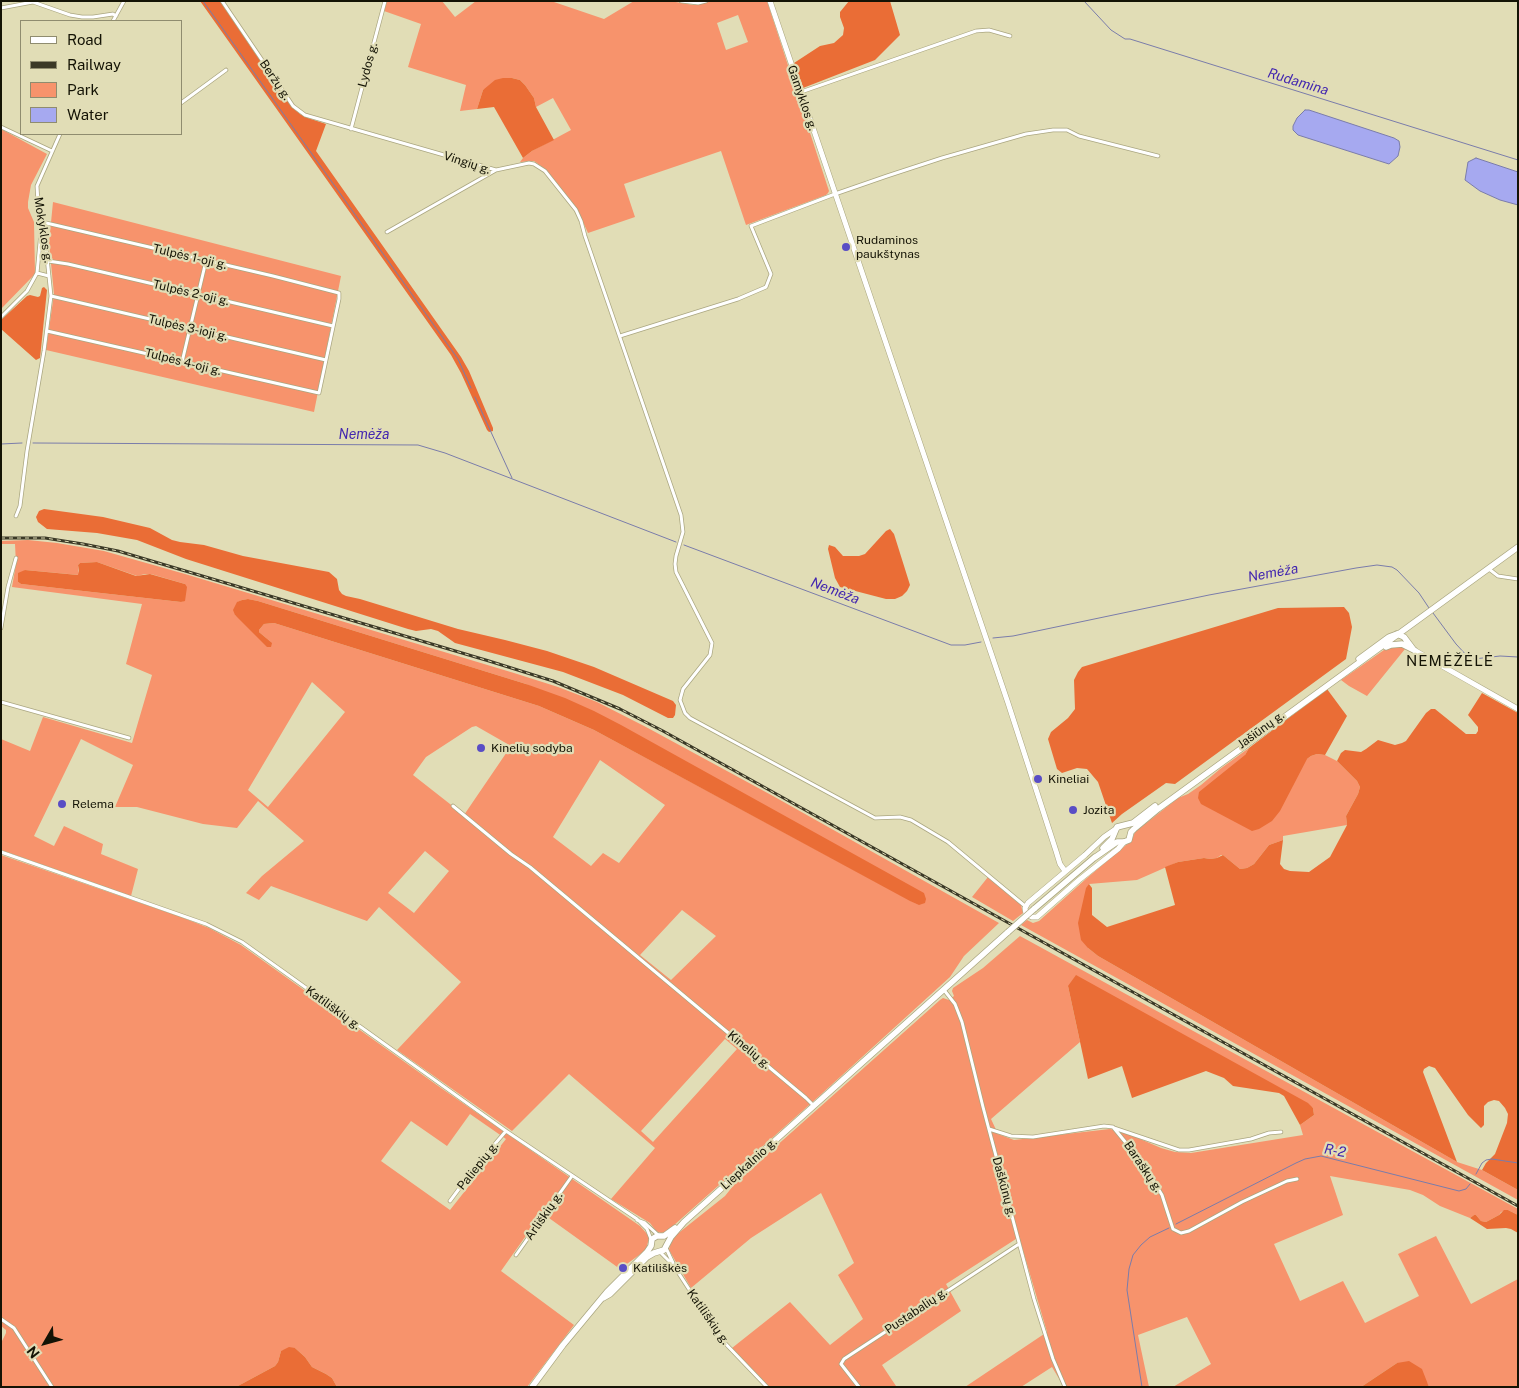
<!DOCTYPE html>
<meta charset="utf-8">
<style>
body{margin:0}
#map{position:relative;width:1519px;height:1388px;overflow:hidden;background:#e1ddb6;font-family:"Public Sans",sans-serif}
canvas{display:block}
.frame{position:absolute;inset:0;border:2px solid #141305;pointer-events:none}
.legend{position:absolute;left:20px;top:20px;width:162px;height:115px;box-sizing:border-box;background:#e1ddb6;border:1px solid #8f8c6f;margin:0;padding:6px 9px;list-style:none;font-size:15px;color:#141305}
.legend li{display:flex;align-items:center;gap:10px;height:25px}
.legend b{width:25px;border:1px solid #8f8c6f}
.north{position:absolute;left:20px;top:1318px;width:50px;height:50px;-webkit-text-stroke:4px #e1ddb6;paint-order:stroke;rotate:232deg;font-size:14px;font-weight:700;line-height:20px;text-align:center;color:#141305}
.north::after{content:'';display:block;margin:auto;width:18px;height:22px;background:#141305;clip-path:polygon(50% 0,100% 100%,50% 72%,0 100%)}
</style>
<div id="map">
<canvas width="1519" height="1388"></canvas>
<div class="frame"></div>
<ul class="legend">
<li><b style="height:6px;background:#fff"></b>Road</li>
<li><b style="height:6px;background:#3b3927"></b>Railway</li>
<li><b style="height:14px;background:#f7936c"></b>Park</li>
<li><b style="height:14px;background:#a6a9f0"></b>Water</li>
</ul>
<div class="north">N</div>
</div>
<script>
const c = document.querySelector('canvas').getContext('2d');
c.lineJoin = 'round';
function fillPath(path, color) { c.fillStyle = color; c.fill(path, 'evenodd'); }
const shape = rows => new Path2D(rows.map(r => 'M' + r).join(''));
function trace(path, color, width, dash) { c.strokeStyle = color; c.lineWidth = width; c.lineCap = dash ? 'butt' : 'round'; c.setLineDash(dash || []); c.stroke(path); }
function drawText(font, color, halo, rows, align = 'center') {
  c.font = font + ' "Public Sans",sans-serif'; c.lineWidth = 4.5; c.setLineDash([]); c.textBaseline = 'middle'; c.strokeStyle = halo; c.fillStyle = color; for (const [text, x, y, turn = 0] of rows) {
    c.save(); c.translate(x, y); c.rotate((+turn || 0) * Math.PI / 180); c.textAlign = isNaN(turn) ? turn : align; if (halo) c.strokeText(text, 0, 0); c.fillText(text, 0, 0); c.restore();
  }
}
fillPath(shape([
 [387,1,442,1,455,17,476,1,551,1,604,19,634,1,670,1,693,5,713,1,767,1,829,191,828,193,826,195,746,225,721,151,624,184,635,217,588,233,577,209,545,169,534,161,520,162,523,158,532,151,571,130,553,98,536,107,534,98,525,85,520,80,512,78,483,90,477,109,460,111,466,85,408,67,421,24,384,11],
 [738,15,748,42,726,50,717,23],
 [1,129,47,154,31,185,28,202,28,208,34,222,35,274,1,309],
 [53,202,341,276,314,412,46,350,54,294,49,243],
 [28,540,57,543,104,551,185,574,514,673,558,687,597,702,646,727,773,796,999,923,964,956,950,977,817,1098,673,1226,666,1232,661,1233,656,1231,650,1223,611,1199,655,1148,569,1074,512,1131,397,1050,461,982,379,907,367,921,271,886,259,900,246,893,262,876,304,841,258,801,237,828,203,824,137,807,115,807,133,765,81,739,34,836,54,846,64,826,103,844,101,854,138,869,131,896,1,850,1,739,30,751,43,717,132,743,152,675,126,664,142,604,12,587,16,564,15,544,1,544,1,541],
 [97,562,137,576,145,574,151,574,185,584,185,600,181,602,21,584,18,582,25,570,79,575,78,565,80,563],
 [248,599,258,601,526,684,919,905,594,730,539,706,274,623,264,624,259,630,259,632,272,643,235,615,238,602,242,600],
 [312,682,345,712,268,807,248,790],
 [476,726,511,746,464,815,413,775,426,757,472,727],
 [600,760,665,805,619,863,603,853,591,866,553,837],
 [425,851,449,871,414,913,388,893],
 [682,910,716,936,671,980,640,955],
 [725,1039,737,1049,653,1142,641,1131],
 [1400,646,1405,649,1367,696,1349,686,1341,680,1384,650,1388,648],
 [1249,748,1245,755,1307,759,1311,756,1317,754,1325,755,1337,761,1357,781,1360,787,1358,794,1346,816,1347,825,1283,836,1283,840,1269,845,1254,864,1247,868,1240,869,1223,855,1221,855,1217,858,1210,859,1204,858,1178,862,1137,880,1089,884,1088,948,1098,956,1457,1162,1482,1170,1518,1190,1518,1200,1021,925,1027,920,1033,923,1039,921,1087,878,1126,845,1131,842,1135,832,1140,828,1178,798,1188,794,1201,785,1220,769],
 [1,855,181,917,209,928,241,945,441,1088,640,1226,648,1235,649,1238,646,1250,620,1269,542,1213,501,1271,574,1325,527,1387,337,1387,332,1378,326,1374,312,1367,305,1357,295,1348,281,1351,278,1362,275,1366,236,1387,1,1387,1,1343,6,1333,6,1330,1,1326],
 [470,1114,506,1139,450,1210,381,1161,411,1121,447,1146],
 [988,877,1021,905,1023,913,1013,921,972,897],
 [1020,936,1518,1209,1518,1215,1508,1210,1501,1212,1499,1215,1486,1222,1481,1221,1476,1215,1474,1215,1470,1218,1440,1206,1423,1195,1410,1190,1330,1176,1343,1215,1274,1244,1300,1301,1343,1281,1365,1323,1419,1296,1398,1254,1436,1236,1471,1304,1518,1279,1518,1387,1429,1387,1427,1383,1397,1363,1361,1387,1173,1387,1211,1364,1187,1317,1138,1335,1149,1387,1064,1387,1052,1367,1021,1387,965,1387,1047,1332,1019,1237,946,1284,961,1311,882,1365,896,1386,894,1387,769,1387,732,1348,790,1302,830,1345,863,1319,838,1275,854,1263,821,1193,751,1238,691,1288,669,1250,671,1239,725,1196,737,1181,940,1000,943,998,949,1000,954,996,952,991,953,988,983,968],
 [1068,986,1313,1108,1314,1115,1300,1125,1303,1135,1191,1153,1175,1152,1161,1148,1124,1132,1110,1129,1014,1140,998,1134,991,1119,1080,1042]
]), '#f7936c');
fillPath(shape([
 [200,1,220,1,284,96,292,107,300,114,308,118,326,124,316,151,461,357,469,371,493,428,493,431,489,432,487,430,461,373,451,355],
 [849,1,890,1,900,35,875,60,803,88,794,63,820,46,834,43,843,35,844,28,840,17,840,12],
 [503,78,512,78,520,80,525,85,534,98,536,107,554,140,532,151,523,158,494,107,477,109,483,90,495,80],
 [44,287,47,290,40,358,36,360,1,329,1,320,27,296,30,295,38,297,40,296,42,288],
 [44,509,103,517,150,528,172,540,180,542,204,545,243,556,329,572,337,579,339,590,342,594,346,596,360,599,458,629,505,640,547,651,594,667,673,701,676,705,675,715,673,718,668,718,623,695,563,672,455,643,438,631,431,629,416,631,408,629,186,559,137,540,97,533,47,529,38,522,36,517,39,511],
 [890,529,894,534,910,585,907,591,902,596,895,599,886,599,840,587,835,578,828,549,829,545,835,547,843,556,859,556,865,554,886,531],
 [97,562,136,576,150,574,185,584,187,587,185,601,181,602,21,584,18,582,18,573,25,570,78,575,79,571,78,565,80,563],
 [248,599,258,601,526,684,565,698,594,711,621,725,924,893,926,899,925,903,919,905,910,901,594,730,539,706,274,623,264,624,259,630,259,632,272,643,271,647,267,647,235,615,233,610,237,602,242,600],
 [1344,607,1349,613,1352,627,1346,659,1175,784,1166,783,1122,814,1112,823,1098,782,1087,769,1077,768,1062,773,1057,769,1048,739,1051,732,1068,718,1075,709,1074,680,1078,672,1082,667,1278,608],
 [1327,689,1347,716,1325,755,1317,754,1311,756,1307,759,1280,811,1272,821,1259,829,1252,831,1201,804,1198,798,1199,792,1245,755,1249,748],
 [1482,693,1518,713,1518,1190,1482,1170,1486,1163,1495,1154,1507,1123,1508,1114,1505,1108,1499,1101,1494,1100,1488,1102,1484,1106,1484,1125,1481,1128,1468,1115,1435,1068,1429,1066,1424,1069,1423,1072,1457,1162,1098,956,1088,948,1081,940,1078,923,1086,888,1089,884,1092,888,1092,915,1107,927,1175,905,1165,867,1178,862,1204,858,1210,859,1217,858,1223,855,1240,869,1247,868,1254,864,1269,845,1283,840,1280,864,1284,869,1290,871,1309,872,1330,857,1347,825,1346,816,1358,794,1360,787,1357,781,1337,761,1341,753,1345,750,1361,752,1366,749,1378,740,1395,745,1402,743,1406,741,1426,713,1431,709,1435,709,1466,734,1476,734,1478,731,1478,727,1468,715],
 [1076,975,1308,1103,1313,1108,1314,1115,1300,1125,1284,1096,1279,1093,1233,1086,1224,1078,1206,1071,1132,1098,1122,1066,1088,1079,1068,986],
 [1504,1210,1508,1210,1518,1215,1518,1233,1511,1229,1506,1228,1487,1229,1470,1218,1474,1215,1476,1215,1481,1221,1486,1222,1499,1215],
 [289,1347,295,1348,305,1357,312,1367,326,1374,332,1378,337,1387,236,1387,275,1366,278,1362,281,1351],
 [1409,1361,1422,1369,1429,1387,1361,1387,1397,1363]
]), '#ea6d36');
const water = shape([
 [1305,110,1309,110,1394,138,1399,141,1400,147,1398,156,1389,164,1298,135,1293,130,1293,126,1297,118,1305,110],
 [1476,158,1518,172,1518,205,1500,200,1480,191,1465,180,1468,162,1476,158]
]);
fillPath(water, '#a6a9f0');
trace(water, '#7a7caa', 1);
trace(shape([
 [203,1,458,359,471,388],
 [1084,1,1111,30,1125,39,1130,39,1518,160],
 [475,397,512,478],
 [33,443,418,445,445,453,676,542],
 [1,444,22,443],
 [684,545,951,645,965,645,981,642],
 [1433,613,1456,644,1469,658,1474,659,1500,656,1518,657],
 [993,638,1013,636,1209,595,1356,568,1377,565,1392,567,1397,570,1419,593,1429,608],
 [1476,1174,1482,1163,1486,1160,1492,1159,1518,1163],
 [1176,1224,1296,1163,1305,1159,1321,1156,1459,1191,1466,1189,1470,1184],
 [1142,1387,1127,1290,1129,1269,1133,1255,1141,1245,1150,1237,1169,1228]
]), '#7a7caa', 1);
const minor = shape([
 [222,1,285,94,293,106,305,115,496,170],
 [681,1,698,3,706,1],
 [1,8,33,2,70,15,82,17,93,17,113,14,116,16],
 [113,21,124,1],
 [801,92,976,31,989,30,1010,36],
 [181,103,226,70],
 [1,127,52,151],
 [351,129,385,1],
 [387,232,496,170,529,163,534,164,545,171,576,210,581,221,585,236,681,515,683,532,676,556,675,564,676,572,712,643,710,655,683,689,680,700,685,713,690,718,875,818,900,817,911,820,948,842,1025,906],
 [48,261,68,264,333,326],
 [37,273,49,276],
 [51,296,326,360],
 [1,317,27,291,37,273,42,222,273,276,339,293,339,299,319,393,47,331],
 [620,336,738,299,766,287,771,274,751,226,835,194,887,176,942,158,1026,134,1053,130,1067,130,1079,136,1158,156],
 [182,362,206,261],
 [16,516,20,506,27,451,44,351,51,296,45,238,38,203,37,186,60,134],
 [1489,569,1498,576,1518,579],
 [1,628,8,587,16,558],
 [1,702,129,738],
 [453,806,511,854,530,867,806,1098,814,1106],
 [1,852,206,924,242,942,506,1131,637,1219,647,1229,651,1239],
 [944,990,955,1004,962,1022,983,1107,1034,1299,1053,1359,1065,1387],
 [1114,1128,1179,1150,1189,1150,1251,1139,1269,1133,1281,1132],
 [989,1129,1011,1136,1033,1137,1104,1126,1113,1127,1140,1160,1156,1185,1162,1195,1173,1229,1181,1233,1189,1231,1242,1202,1287,1181,1297,1179],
 [450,1201,476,1166,506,1131],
 [637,1220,645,1223,658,1235],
 [666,1248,673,1263],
 [660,1252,674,1266,722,1340,767,1387],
 [516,1255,572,1176],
 [1,1319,14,1328,52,1387],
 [859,1387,841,1364,844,1359,1019,1244]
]);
const primary = shape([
 [770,1,1008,703,1056,851,1060,864,1065,871],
 [1414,650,1518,709],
 [1117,828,1104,837,1085,855,1028,903,1025,908,1026,914,1032,917,1037,917,1079,880,1118,849,1124,842]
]);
const trunk = shape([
 [1397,634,1404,637,1413,649],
 [1386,647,1391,645,1402,644,1414,650],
 [1359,659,1389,637,1397,634],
 [1103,848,1112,839,1117,827,1133,823,1155,806],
 [1094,858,1117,842,1124,842,1129,840,1131,832,1134,829,1158,809,1518,547],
 [1034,909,1095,857],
 [603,1298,610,1294,647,1257,654,1253,664,1250,671,1237,684,1222,1008,932],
 [532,1387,563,1345,607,1292,647,1252,651,1246,652,1239,657,1236,664,1236,675,1228]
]);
trace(minor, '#aaa680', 4.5);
trace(primary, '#aaa680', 6);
trace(trunk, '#aaa680', 7);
trace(minor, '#fff', 3);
trace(primary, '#fff', 5);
trace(trunk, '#fff', 5.5);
const rail = shape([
 [1,538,45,538,83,544,118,551,489,661,553,681,620,709,663,731,1518,1206]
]);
trace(rail, '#3b3927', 3);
trace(rail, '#e1ddb6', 1, [4]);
const trunkBridge = shape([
 [1008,932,1034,909]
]);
trace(trunkBridge, '#aaa680', 7, []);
trace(trunkBridge, '#fff', 5.5);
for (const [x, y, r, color] of [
 [846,247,5,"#594dc5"],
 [481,748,5,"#594dc5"],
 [1038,779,5,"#594dc5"],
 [62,804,5,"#594dc5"],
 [1073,810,5,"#594dc5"],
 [623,1268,5,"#594dc5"]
]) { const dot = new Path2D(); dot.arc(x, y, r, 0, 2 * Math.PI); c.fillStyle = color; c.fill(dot); trace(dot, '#e1ddb6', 2); }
drawText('12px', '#141305', '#e1ddb6', [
 ["Lydos g.",368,65,-75],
 ["Beržų g.",275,80,56],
 ["Gamyklos g.",802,98,71],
 ["Vingių g.",467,163,18],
 ["Mokyklos g.",43,230,81],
 ["Tulpės 1-oji g.",190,257,13],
 ["Tulpės 2-oji g.",191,293,13],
 ["Tulpės 3-ioji g.",188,328,13],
 ["Tulpės 4-oji g.",183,362,14],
 ["Jašiūnų g.",1261,730,-36],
 ["Katiliškių g.",333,1008,36],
 ["Kinelių g.",749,1050,40],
 ["Liepkalnio g.",749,1164,-42],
 ["Paliepių g.",478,1166,-51],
 ["Baraškų g.",1143,1167,56],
 ["Daškūnų g.",1004,1187,75],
 ["Arliškių g.",544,1216,-55],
 ["Pustabalių g.",916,1311,-34],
 ["Katiliškių g.",708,1317,55]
]);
drawText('12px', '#141305', '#e1ddb6', [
 ["Rudaminos",856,240],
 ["paukštynas",856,254],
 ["Kinelių sodyba",491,748],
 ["Kineliai",1048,779],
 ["Relema",72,804],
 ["Jozita",1083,810],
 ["Katiliškės",633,1268]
], 'left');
drawText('italic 14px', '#4226af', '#e1ddb6', [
 ["Rudamina",1298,82,17],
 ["Nemėža",364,435],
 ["Nemėža",1273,573,-10],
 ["Nemėža",835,591,21],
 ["R-2",1335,1151,10]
]);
c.letterSpacing = '1px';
drawText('15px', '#141305', '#e1ddb6', [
 ["NEMĖŽĖLĖ",1450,661]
]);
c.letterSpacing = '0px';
</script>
